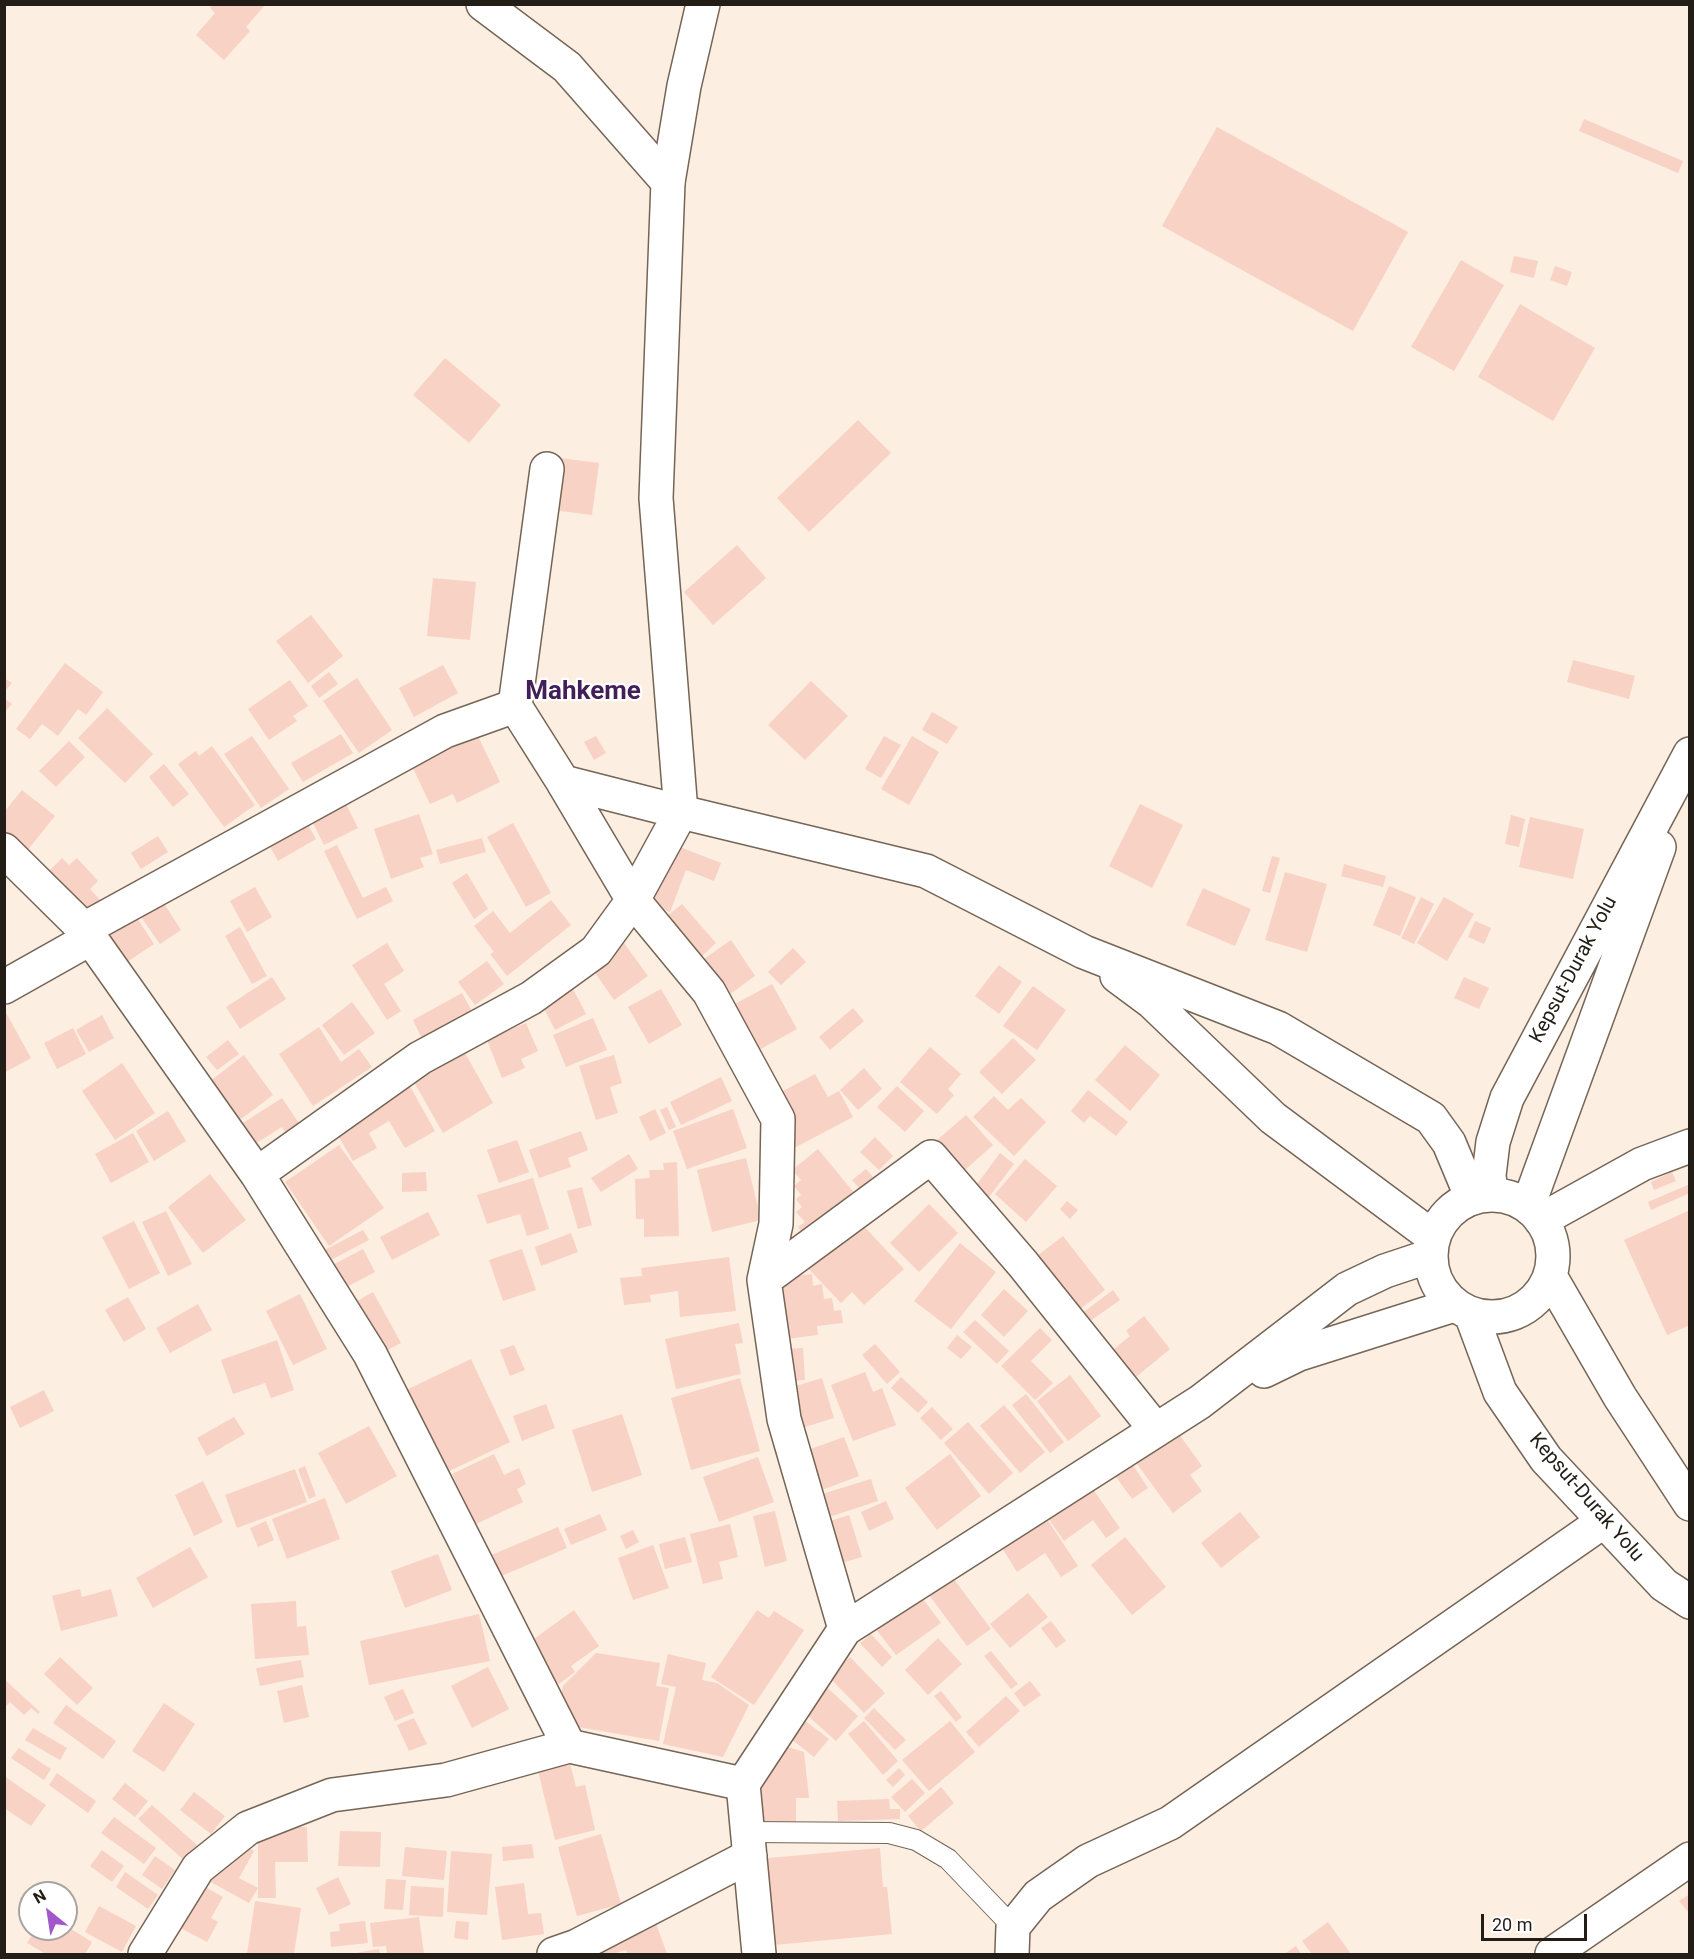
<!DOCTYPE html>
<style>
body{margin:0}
#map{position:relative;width:1694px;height:1959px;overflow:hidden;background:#fceee0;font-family:Roboto,sans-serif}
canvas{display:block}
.frame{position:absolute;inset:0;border:6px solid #231d17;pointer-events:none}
.north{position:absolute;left:18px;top:1881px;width:60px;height:60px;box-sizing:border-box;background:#fff;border:2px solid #a7a5a2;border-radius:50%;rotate:330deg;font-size:16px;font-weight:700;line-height:24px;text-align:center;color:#231d17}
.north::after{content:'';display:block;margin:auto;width:21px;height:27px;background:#a158cb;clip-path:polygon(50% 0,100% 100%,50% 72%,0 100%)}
.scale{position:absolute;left:1481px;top:1914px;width:106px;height:27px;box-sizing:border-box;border:3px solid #231d17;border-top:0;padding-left:8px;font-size:18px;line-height:21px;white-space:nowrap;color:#231d17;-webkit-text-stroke:4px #fff;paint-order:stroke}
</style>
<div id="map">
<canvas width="1694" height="1959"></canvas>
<div class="frame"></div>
<div class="north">N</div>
<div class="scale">20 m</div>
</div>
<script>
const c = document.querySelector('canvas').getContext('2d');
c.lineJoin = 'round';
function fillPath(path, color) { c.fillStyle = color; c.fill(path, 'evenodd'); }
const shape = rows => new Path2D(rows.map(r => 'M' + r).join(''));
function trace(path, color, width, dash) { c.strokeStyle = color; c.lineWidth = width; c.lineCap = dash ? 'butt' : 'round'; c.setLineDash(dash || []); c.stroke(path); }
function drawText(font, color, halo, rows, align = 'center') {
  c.font = font + ' Roboto,sans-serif'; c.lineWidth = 4.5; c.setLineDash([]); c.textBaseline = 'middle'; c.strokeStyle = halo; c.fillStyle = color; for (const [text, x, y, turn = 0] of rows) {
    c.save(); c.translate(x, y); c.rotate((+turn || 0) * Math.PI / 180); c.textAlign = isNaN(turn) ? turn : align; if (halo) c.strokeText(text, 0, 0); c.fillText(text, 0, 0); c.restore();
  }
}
fillPath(shape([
 [213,4,266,4,246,27,250,31,224,60,196,35,215,13,210,8],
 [1584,119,1683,161,1678,173,1579,131],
 [1217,127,1408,232,1353,331,1162,226],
 [1514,256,1538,261,1534,278,1510,272],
 [1461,260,1504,285,1454,371,1411,347],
 [1555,266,1572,272,1567,286,1550,280],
 [1520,304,1595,348,1553,421,1478,377],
 [445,358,501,405,469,443,413,395],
 [858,420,891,453,809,532,777,498],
 [560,458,599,463,592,515,553,510],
 [737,545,766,578,713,625,684,592],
 [433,578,476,582,470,640,427,636],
 [311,615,343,656,308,683,276,641],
 [1573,660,1635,676,1629,699,1567,682],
 [65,663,103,692,86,715,78,709,58,736,42,724,30,739,16,729],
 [443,665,458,693,414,717,399,688],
 [329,672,338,684,319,698,311,686],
 [4,678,12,683,4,692],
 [357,678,392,730,359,753,323,701],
 [290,680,308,706,293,716,297,721,269,740,248,709],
 [811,681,848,716,805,760,768,725],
 [4,698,12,704,4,713],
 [107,708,153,754,125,783,78,738],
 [932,712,958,727,947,744,922,730],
 [476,732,500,782,457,803,453,794,430,804,411,764],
 [341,734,353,753,303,782,291,763],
 [252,736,289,789,261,808,224,754],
 [596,736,606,753,594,760,584,742],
 [884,736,901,745,881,778,865,769],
 [912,736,939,752,909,805,881,789],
 [69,741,85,757,56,787,39,771],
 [212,746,255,805,224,827,178,764,196,751,199,756],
 [164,764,189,794,173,807,149,777],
 [22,790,55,816,26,852,4,835,4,812],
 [345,802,358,828,324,845,311,819],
 [1140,804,1183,825,1152,888,1109,866],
 [419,814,433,854,420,858,424,867,391,879,374,829],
 [1511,815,1525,819,1519,847,1505,844],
 [1530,817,1584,829,1573,879,1519,867],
 [306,821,316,839,278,861,268,843],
 [513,823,551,893,526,907,487,837],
 [158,836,168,852,141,869,131,853],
 [482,838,486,852,440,864,436,850],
 [672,844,721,863,714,881,686,870,670,912,649,904],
 [337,845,363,898,386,887,393,901,357,919,324,851],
 [1272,856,1280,858,1270,893,1262,891],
 [62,858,69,865,77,858,98,881,90,889,101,901,87,914,48,872],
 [1344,864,1386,876,1383,887,1341,876],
 [1285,872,1327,884,1307,952,1265,940],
 [467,873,488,909,474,919,452,883],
 [1389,886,1416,897,1400,936,1373,925],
 [255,887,272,917,247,932,230,901],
 [1203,888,1251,909,1235,946,1186,925],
 [1421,897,1434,904,1414,944,1401,938],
 [1444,897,1474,914,1447,961,1417,943],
 [551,900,571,925,507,976,490,954,494,952,474,926,493,911,510,933],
 [163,902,181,930,160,944,141,917],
 [682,904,716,943,701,957,666,917],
 [137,918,154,944,115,970,98,943],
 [1475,921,1491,928,1484,944,1468,937],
 [240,927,267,976,252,984,225,936],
 [731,940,755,976,726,997,701,961],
 [387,943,404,971,384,984,401,1011,387,1020,352,965],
 [624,943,648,976,614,1000,591,967],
 [793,948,806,962,781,985,768,972],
 [487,961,504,984,475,1005,458,982],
 [999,965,1022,982,999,1014,975,996],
 [272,977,286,999,240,1029,226,1007],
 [1464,977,1489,988,1479,1009,1454,998],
 [772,984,797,1029,759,1050,733,1005],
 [571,985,586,1014,555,1030,540,1001],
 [1033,986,1066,1010,1037,1050,1003,1026],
 [661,989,682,1025,649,1044,628,1007],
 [462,993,473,1013,423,1041,413,1020],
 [352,1002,375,1033,344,1055,322,1025],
 [853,1008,864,1021,830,1050,819,1037],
 [4,1009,31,1058,4,1073],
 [102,1015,114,1038,89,1052,76,1030],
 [593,1018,607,1050,566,1067,553,1035],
 [526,1023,538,1051,521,1059,525,1068,502,1078,487,1040],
 [319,1027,341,1062,359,1049,372,1067,313,1106,279,1054],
 [73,1028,86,1054,57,1069,44,1043],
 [1013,1038,1036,1060,1002,1094,979,1072],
 [228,1040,239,1054,217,1070,206,1057],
 [1125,1045,1160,1075,1130,1111,1095,1080],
 [930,1047,961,1074,948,1089,954,1095,937,1114,900,1082],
 [465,1053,493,1103,443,1133,414,1082],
 [244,1055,273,1095,229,1128,200,1089],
 [614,1055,622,1083,610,1087,618,1113,596,1120,579,1066],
 [122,1063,155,1113,115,1140,82,1091],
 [864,1068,882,1089,858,1110,840,1090],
 [815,1074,828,1097,839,1091,853,1117,796,1147,770,1098],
 [721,1077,732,1101,681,1125,670,1102],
 [408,1083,435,1131,405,1148,389,1121,369,1133,377,1148,353,1161,333,1127,377,1101,382,1107,377,1100],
 [897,1086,924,1111,905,1132,877,1107],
 [1088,1090,1128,1122,1116,1136,1090,1116,1084,1123,1071,1111],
 [994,1096,1008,1110,1021,1098,1046,1122,1014,1156,973,1117],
 [282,1098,302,1128,288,1137,282,1127,245,1150,232,1130],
 [667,1107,676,1127,669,1130,660,1110],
 [655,1109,666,1133,650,1141,639,1117],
 [733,1109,747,1148,687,1169,673,1131],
 [168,1111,186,1141,154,1161,136,1131],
 [966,1115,993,1145,955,1179,928,1148],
 [581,1131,588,1150,568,1158,571,1167,539,1178,529,1150],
 [133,1133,149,1162,111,1183,95,1154],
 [875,1137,893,1156,879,1170,860,1152],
 [517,1140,529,1172,499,1183,487,1150],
 [339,1145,384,1208,329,1246,285,1182],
 [818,1149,856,1195,805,1236,798,1227,805,1222,796,1212,802,1207,796,1199,801,1195,794,1186,801,1180,792,1170],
 [1000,1153,1014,1164,986,1201,972,1191],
 [629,1154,638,1169,601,1192,591,1178],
 [746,1158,761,1220,712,1232,697,1170],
 [1025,1159,1057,1186,1026,1222,995,1194],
 [677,1162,679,1236,644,1237,644,1219,636,1219,635,1179,650,1178,649,1170,664,1170,663,1163],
 [866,1169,873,1177,860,1189,852,1180],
 [426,1172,427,1191,402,1192,402,1173],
 [1672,1172,1676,1181,1654,1190,1651,1182],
 [210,1174,246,1220,203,1253,168,1207],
 [533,1178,549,1229,527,1236,520,1214,487,1224,477,1195],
 [1690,1184,1690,1193,1651,1210,1648,1202],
 [582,1187,592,1225,578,1229,567,1191],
 [1067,1201,1078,1210,1070,1219,1060,1209],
 [929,1204,958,1233,919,1272,890,1243],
 [1690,1210,1690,1325,1667,1335,1624,1240],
 [166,1211,192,1264,168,1276,142,1222],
 [428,1212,440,1235,392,1260,380,1237],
 [857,1219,904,1269,864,1305,852,1292,841,1303,806,1266],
 [134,1221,160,1273,129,1289,102,1237],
 [363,1230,369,1240,325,1263,319,1253],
 [571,1233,578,1252,541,1266,535,1247],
 [1063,1236,1105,1290,1075,1313,1033,1259],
 [960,1243,996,1272,951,1329,914,1301],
 [363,1249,375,1272,339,1291,327,1268],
 [522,1249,536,1290,503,1301,489,1260],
 [729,1257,736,1311,680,1317,678,1291,650,1295,651,1302,624,1305,620,1278,642,1276,641,1268],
 [812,1274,813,1286,822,1284,824,1299,832,1298,834,1311,841,1310,843,1323,817,1326,818,1335,786,1339,779,1278],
 [1004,1289,1028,1311,1004,1337,981,1315],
 [1113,1290,1120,1300,1083,1326,1077,1317],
 [373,1292,401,1343,378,1355,350,1305],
 [300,1294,327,1349,293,1365,266,1311],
 [128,1297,146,1329,124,1342,105,1310],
 [198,1304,212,1330,170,1353,156,1328],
 [1144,1316,1170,1349,1125,1386,1103,1358,1130,1336,1126,1331],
 [975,1320,1009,1351,997,1364,963,1332],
 [739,1323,743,1343,735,1344,741,1374,676,1389,665,1339],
 [1040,1328,1052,1340,1031,1361,1053,1383,1035,1400,1001,1366],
 [957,1335,972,1347,961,1359,947,1348],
 [277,1340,294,1390,271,1398,265,1383,233,1394,221,1360],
 [875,1344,900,1372,887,1384,862,1355],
 [514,1345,525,1370,510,1376,500,1350],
 [803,1348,805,1380,785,1381,783,1349],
 [471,1359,510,1442,439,1476,400,1393],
 [865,1372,873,1392,882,1388,896,1425,853,1441,831,1385],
 [1070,1375,1101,1416,1068,1441,1037,1401],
 [901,1377,928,1402,918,1413,891,1388],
 [740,1378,760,1451,691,1470,671,1398],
 [822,1378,834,1418,795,1430,783,1390],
 [44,1390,54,1411,20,1428,10,1407],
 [1026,1394,1064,1442,1050,1453,1012,1405],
 [546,1404,555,1428,522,1441,513,1416],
 [1004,1405,1045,1452,1020,1473,980,1426],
 [932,1407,953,1429,941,1440,920,1418],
 [622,1414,642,1475,592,1492,572,1430],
 [234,1417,245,1434,207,1456,197,1438],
 [968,1422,1013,1473,989,1494,944,1443],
 [369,1426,397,1476,346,1504,318,1453],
 [1176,1430,1202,1466,1190,1475,1202,1491,1173,1513,1134,1460],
 [844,1437,859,1476,819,1491,805,1451],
 [494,1454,504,1475,519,1468,526,1484,517,1489,523,1502,476,1524,452,1474],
 [950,1454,981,1496,937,1530,905,1488],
 [758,1457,774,1502,719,1522,703,1477],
 [1131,1462,1148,1488,1132,1499,1114,1474],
 [305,1466,316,1496,309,1499,298,1469],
 [295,1469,307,1502,237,1528,225,1495],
 [871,1479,878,1501,817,1521,809,1498],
 [203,1481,223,1522,194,1536,175,1495],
 [1090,1485,1120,1528,1106,1538,1093,1520,1064,1541,1046,1515],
 [325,1498,340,1539,287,1559,272,1519],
 [886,1501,894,1519,869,1531,861,1512],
 [775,1511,787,1561,765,1567,753,1516],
 [1240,1512,1260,1537,1221,1568,1201,1543],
 [600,1514,607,1530,571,1545,564,1529],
 [849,1515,862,1557,831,1566,818,1525],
 [1045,1516,1078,1566,1061,1577,1045,1553,1017,1572,1001,1546],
 [266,1521,274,1540,258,1547,250,1528],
 [730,1524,738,1557,719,1562,723,1579,703,1584,690,1534],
 [558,1527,567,1548,499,1577,489,1556],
 [633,1530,639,1542,626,1549,620,1536],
 [685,1537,692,1562,665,1569,659,1544],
 [1125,1537,1166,1587,1132,1615,1091,1565],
 [653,1545,669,1588,633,1600,618,1558],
 [190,1547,208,1577,153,1608,136,1578],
 [438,1554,452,1590,405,1608,391,1571],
 [953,1578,991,1629,967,1646,929,1595],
 [80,1589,82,1597,111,1589,118,1616,61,1631,52,1596],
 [1028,1593,1048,1617,1010,1648,990,1624],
 [920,1595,941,1623,896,1655,875,1628],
 [296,1601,297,1627,306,1626,309,1655,255,1659,251,1604],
 [574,1610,599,1646,571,1666,575,1672,556,1686,527,1644],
 [757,1610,769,1618,774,1611,804,1630,754,1705,711,1677],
 [479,1614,490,1661,369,1685,360,1641],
 [1051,1621,1066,1641,1056,1648,1041,1628],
 [871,1634,892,1657,882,1667,860,1643],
 [938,1638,962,1664,928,1695,905,1670],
 [991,1651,1018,1684,1011,1689,984,1656],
 [596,1653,660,1663,656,1686,669,1688,659,1741,578,1727,559,1706,563,1686],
 [668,1654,706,1663,702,1680,717,1683,749,1705,723,1757,663,1744,676,1687,661,1684],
 [60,1657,93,1688,77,1705,44,1674],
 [850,1657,885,1693,864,1713,829,1677],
 [301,1660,304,1677,260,1686,256,1668],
 [488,1667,509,1709,472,1728,451,1686],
 [4,1679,40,1712,38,1714,31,1708,24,1715,10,1702,4,1708],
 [1030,1681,1041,1695,1024,1707,1014,1693],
 [821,1682,858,1716,836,1741,798,1707],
 [302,1685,309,1717,284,1723,277,1691],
 [403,1689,414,1713,395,1721,384,1697],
 [941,1691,962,1717,956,1722,934,1696],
 [1006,1696,1020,1711,979,1747,966,1732],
 [164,1703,195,1724,164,1772,132,1751],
 [66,1705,116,1741,103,1759,53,1723],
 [874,1708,906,1740,895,1750,864,1718],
 [796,1714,829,1739,814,1757,782,1732],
 [414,1718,427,1744,409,1751,397,1725],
 [864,1721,898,1761,883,1775,848,1734],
 [950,1721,975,1752,929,1791,902,1760],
 [33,1728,67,1748,60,1760,25,1740],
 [772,1742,804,1752,809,1798,796,1798,796,1824,753,1823,754,1769],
 [19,1748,51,1769,44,1780,11,1758],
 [570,1763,576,1787,585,1785,595,1830,555,1840,538,1771],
 [899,1768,905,1775,893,1787,886,1780],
 [57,1773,96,1801,88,1813,49,1785],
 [4,1776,46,1805,31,1826,4,1808],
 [912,1779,925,1793,905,1812,891,1797],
 [125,1783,148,1801,135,1817,112,1799],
 [941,1787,954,1803,921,1831,908,1816],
 [194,1792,225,1816,211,1834,180,1810],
 [889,1799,890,1809,900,1809,900,1819,838,1821,837,1801],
 [152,1805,198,1846,185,1861,138,1819],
 [114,1817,156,1848,144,1864,101,1833],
 [276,1827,307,1827,308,1862,275,1862,276,1898,258,1898,258,1828,262,1836,276,1835],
 [340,1831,381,1832,380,1867,338,1866],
 [601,1834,621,1904,577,1916,558,1847],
 [237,1842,254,1851,239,1878,258,1888,249,1903,209,1881],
 [532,1844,534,1858,503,1861,502,1847],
 [405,1847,447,1851,444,1880,402,1876],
 [880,1848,883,1887,887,1887,892,1934,764,1946,757,1859],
 [102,1850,124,1866,112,1882,90,1866],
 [451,1851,492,1854,487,1915,447,1912],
 [155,1856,175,1870,162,1889,142,1875],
 [125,1872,158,1895,148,1909,116,1887],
 [338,1877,351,1904,329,1915,316,1888],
 [386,1879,406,1880,403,1910,384,1909],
 [198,1883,223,1897,211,1918,218,1922,207,1942,175,1925],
 [524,1883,528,1914,541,1913,544,1934,502,1940,495,1887],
 [411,1886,444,1888,443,1917,409,1915],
 [1690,1894,1690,1914,1679,1901],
 [255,1901,301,1908,294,1954,247,1954],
 [99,1906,136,1926,122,1952,85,1932],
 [419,1917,424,1954,387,1954,386,1946,373,1947,370,1923],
 [365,1921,368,1943,331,1947,330,1932,340,1931,339,1924],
 [456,1921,469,1922,468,1940,454,1938],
 [655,1921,667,1954,628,1954,626,1950,612,1954,576,1954],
 [1328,1922,1351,1954,1312,1954,1302,1941],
 [66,1926,92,1942,85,1954,46,1954,27,1943,36,1929,66,1929],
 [1296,1946,1301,1954,1284,1954],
 [379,1949,380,1954,356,1954,356,1953]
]), '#f8d2c5');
const service = shape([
 [748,1832,889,1833,916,1840,948,1859,1013,1927]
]);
const minor = shape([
 [668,182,684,86,703,4],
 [515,706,547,469],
 [563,782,633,900,709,992,778,1119,776,1224,764,1280,784,1419,845,1629],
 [4,850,84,929,257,1174,370,1354,569,1746,743,1784],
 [84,929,445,731,515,706,563,782,681,812,633,900,596,951,531,998,420,1058,257,1174],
 [4,987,91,938],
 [1541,1220,1642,1164,1690,1146],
 [764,1280,931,1157,1023,1264,1156,1430],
 [1264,1371,1299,1354,1454,1305],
 [145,1954,198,1868,248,1828,332,1795,446,1780,569,1746],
 [554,1954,577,1946,750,1856],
 [759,1954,743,1784,845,1629,1200,1402,1347,1289,1385,1271,1430,1256],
 [1012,1954,1013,1927,1038,1896,1088,1861,1170,1823,1604,1521],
 [1552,1954,1690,1859]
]);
const tertiary = shape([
 [483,4,567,67,668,182,656,498,681,812,926,871,1084,952,1278,1028,1431,1118,1449,1143,1472,1198],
 [1117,976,1152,1002,1273,1118,1433,1237]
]);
const secondary = shape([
 '1431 1256a61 61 0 1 1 122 0a61 61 0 1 1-122 0Z',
 [1491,1195,1489,1175,1493,1142,1507,1098,1690,754],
 [1528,1206,1659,847],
 [1550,1276,1620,1397,1690,1504],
 [1471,1314,1500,1392,1546,1459,1664,1585,1690,1602]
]);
trace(service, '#756556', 22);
trace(minor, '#756556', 36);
trace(tertiary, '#756556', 36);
trace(secondary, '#756556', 36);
trace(service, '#fff', 20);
trace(minor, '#fff', 33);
trace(tertiary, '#fff', 33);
trace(secondary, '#fff', 33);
drawText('20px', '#231d17', '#fff', [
 ["Kepsut-Durak Yolu",1574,970,-62],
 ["Kepsut-Durak Yolu",1586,1498,49]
]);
drawText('bold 26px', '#421f56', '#fff', [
 ["Mahkeme",583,692]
]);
</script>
